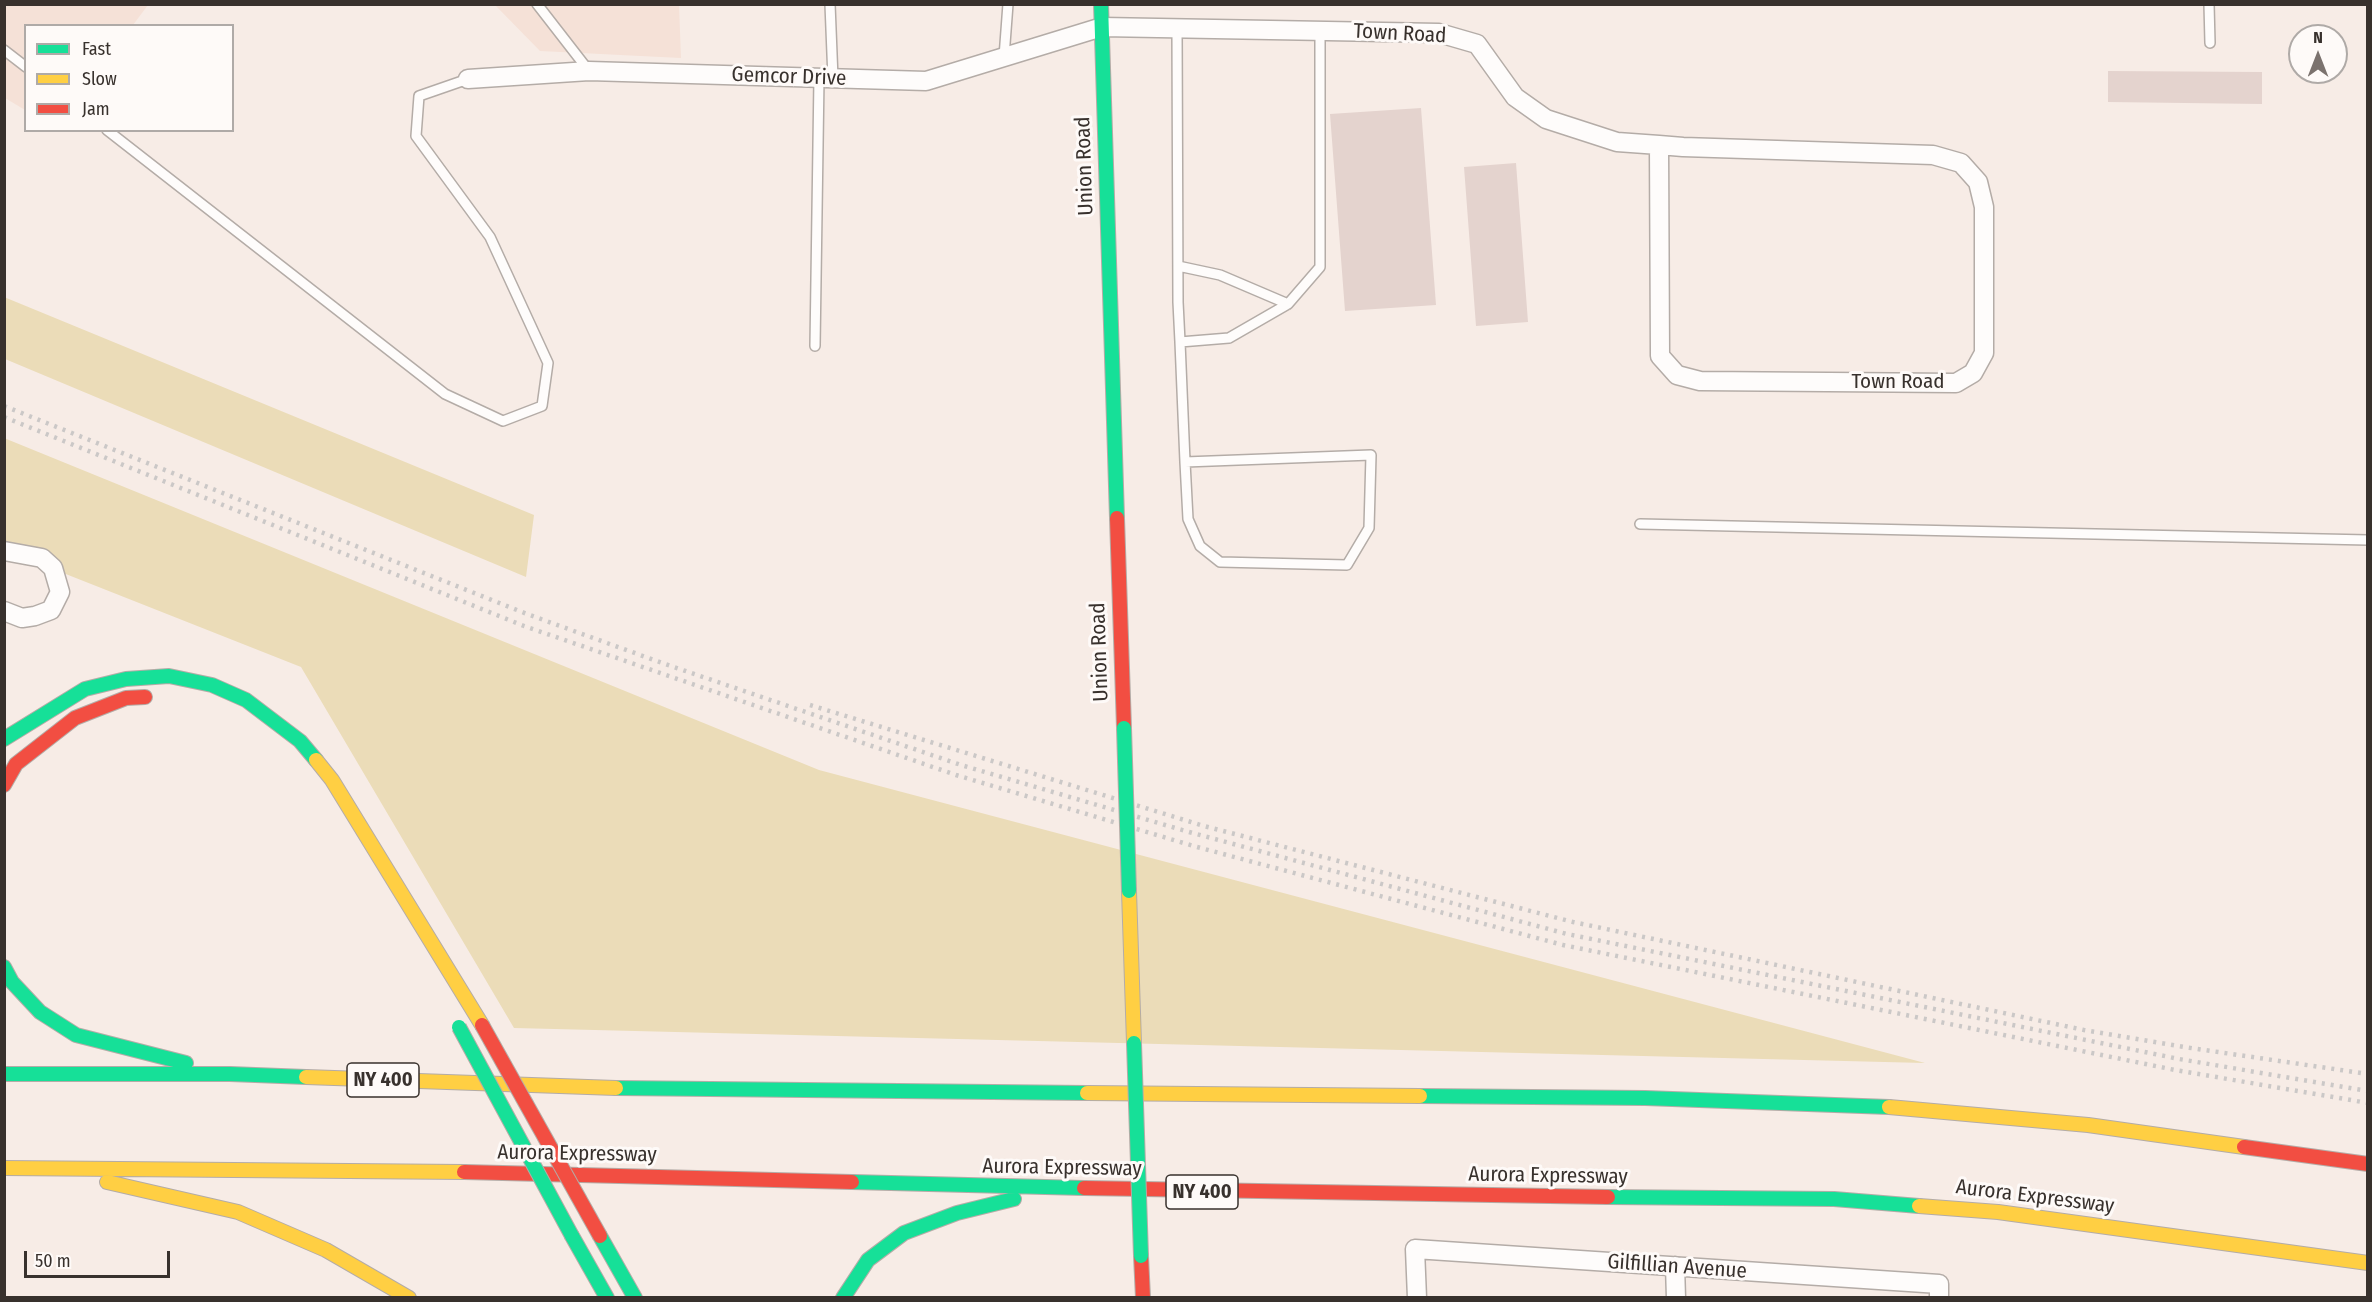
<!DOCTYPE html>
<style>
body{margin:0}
#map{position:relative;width:2372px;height:1302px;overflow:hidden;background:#f7ece6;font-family:"Fira Sans Condensed",sans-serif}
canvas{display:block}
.frame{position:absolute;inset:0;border:6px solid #38312d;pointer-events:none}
.legend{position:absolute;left:24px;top:24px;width:210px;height:108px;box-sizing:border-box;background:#fefaf8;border:2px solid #afaaa7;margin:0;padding:8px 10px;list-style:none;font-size:18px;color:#38312d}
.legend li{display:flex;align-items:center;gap:12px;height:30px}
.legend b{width:30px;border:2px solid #afaaa7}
.north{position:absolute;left:2288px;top:24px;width:60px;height:60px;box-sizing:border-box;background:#fefaf8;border:2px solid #afaaa7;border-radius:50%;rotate:0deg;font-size:16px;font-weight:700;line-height:24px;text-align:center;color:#38312d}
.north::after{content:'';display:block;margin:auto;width:21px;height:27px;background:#7b726e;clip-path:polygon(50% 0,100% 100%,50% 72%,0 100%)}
.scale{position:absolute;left:24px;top:1251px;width:146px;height:27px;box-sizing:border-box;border:3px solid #38312d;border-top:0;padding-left:8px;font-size:18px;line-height:21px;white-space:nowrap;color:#38312d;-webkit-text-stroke:4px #fefaf8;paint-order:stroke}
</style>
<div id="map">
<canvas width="2372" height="1302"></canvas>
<div class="frame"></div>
<ul class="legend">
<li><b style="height:8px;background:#16e098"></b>Fast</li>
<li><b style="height:8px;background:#ffcf43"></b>Slow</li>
<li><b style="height:8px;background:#f24e42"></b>Jam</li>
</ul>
<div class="north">N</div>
<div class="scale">50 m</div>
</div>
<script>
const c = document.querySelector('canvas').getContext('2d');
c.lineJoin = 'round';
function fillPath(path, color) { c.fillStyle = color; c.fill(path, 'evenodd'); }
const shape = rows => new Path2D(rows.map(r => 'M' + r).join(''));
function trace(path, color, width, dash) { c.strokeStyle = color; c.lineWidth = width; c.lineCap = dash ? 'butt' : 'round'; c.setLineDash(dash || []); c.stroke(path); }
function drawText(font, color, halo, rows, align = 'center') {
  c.font = font + ' "Fira Sans Condensed",sans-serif'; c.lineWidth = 6; c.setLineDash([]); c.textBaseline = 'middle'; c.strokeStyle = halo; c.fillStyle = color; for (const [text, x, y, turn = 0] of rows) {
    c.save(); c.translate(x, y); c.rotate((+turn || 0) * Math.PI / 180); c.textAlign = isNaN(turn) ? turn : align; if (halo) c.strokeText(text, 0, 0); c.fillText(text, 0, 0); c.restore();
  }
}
fillPath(shape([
 [5,5,148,5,133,25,26,26,25,110,5,98],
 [495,5,679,5,681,58,540,51]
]), '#f5e1d7');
fillPath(shape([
 [4,297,534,515,526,577,5,359],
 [4,438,819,770,1925,1063,514,1028,301,667,5,550]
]), '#ebdcb8');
fillPath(shape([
 [2108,71,2262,72,2262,104,2108,102],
 [1421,108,1436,305,1345,311,1330,114],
 [1516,163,1528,322,1476,326,1464,167]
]), '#e4d3ce');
const lane = shape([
 [537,4,589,71],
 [830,4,833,79],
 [2209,4,2210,43],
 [1177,28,1178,302,1180,342,1185,462,1188,519,1200,546,1220,562,1347,565,1369,528,1371,455,1185,462],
 [4,50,26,67],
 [1004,57,1008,4],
 [107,130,445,394,503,421,542,406,548,363,490,237,416,136,419,96,468,79],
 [1178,266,1220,275,1288,304,1320,267,1320,31],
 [1180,342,1229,338,1288,304],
 [815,346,819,78],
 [1640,524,2368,540]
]);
const street = shape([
 [468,79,589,71,926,81,1102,27,1439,33,1477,44,1515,97,1546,119,1617,142,1659,145,1683,147,1933,155,1961,163,1978,182,1984,207,1984,353,1973,373,1956,383,1700,381,1677,375,1660,356,1659,145],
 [4,551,42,558,53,568,60,592,51,610,35,616,22,618,4,611],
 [1675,1266,1676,1298],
 [1417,1298,1415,1249,1939,1284,1939,1298]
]);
const fast = shape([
 [1101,4,1117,518],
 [4,739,85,689,126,679,169,676,212,685,246,700,300,741,316,760],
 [4,967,12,982,40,1012,76,1035,186,1063],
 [4,1074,230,1074,306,1077],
 [616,1088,1087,1093],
 [1420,1096,1645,1098,1889,1107],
 [852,1182,1084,1188],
 [1608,1197,1834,1199,1919,1206],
 [572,1236,607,1298],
 [600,1236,635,1298],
 [843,1298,868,1260,904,1233,957,1213,1014,1199]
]);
const slow = shape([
 [316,760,332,780,482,1025],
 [1129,891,1134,1043],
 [306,1077,616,1088],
 [1087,1093,1420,1096],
 [1889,1107,2088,1125,2244,1147],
 [4,1168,464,1172],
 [107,1182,238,1212,326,1250,409,1298],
 [1919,1206,1998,1212,2368,1263]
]);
const jam = shape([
 [1117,518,1124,728],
 [4,785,16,764,75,718,126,698,145,697],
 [2244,1147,2368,1164],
 [464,1172,852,1182],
 [1084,1188,1608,1197],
 [1141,1256,1143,1298]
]);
trace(lane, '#b4aca7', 12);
trace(street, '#b4aca7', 21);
trace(fast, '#b4aca7', 16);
trace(slow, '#b4aca7', 16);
trace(jam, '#b4aca7', 16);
trace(lane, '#fefcfb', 9);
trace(street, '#fefcfb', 18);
trace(fast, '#16e098', 14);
trace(slow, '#ffcf43', 14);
trace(jam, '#f24e42', 14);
trace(shape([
 [4,406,527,614,665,664,961,765,1189,832,1567,934,2179,1059,2368,1091],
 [4,417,524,626,956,775,1197,847,1563,945,2175,1070,2368,1103],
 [810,705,1204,826,1573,922,2084,1030,2184,1047,2368,1074]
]), '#cbc8c7', 4.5, [3, 6]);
const fastBridge = shape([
 [1124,728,1129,891],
 [459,1027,572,1236],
 [1134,1043,1141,1256]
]);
const jamBridge = shape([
 [482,1025,600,1236]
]);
trace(fastBridge, '#b4aca7', 16, []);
trace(jamBridge, '#b4aca7', 16, []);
trace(fastBridge, '#16e098', 14);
trace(jamBridge, '#f24e42', 14);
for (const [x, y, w] of [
 [383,1080,72],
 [1202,1192,72]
]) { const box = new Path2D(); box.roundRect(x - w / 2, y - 17, w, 34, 4.5); c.fillStyle = '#fefaf8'; c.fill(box); trace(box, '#38312d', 1.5); }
drawText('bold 20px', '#38312d', null, [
 ["NY 400",383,1080],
 ["NY 400",1202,1192]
]);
drawText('21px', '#38312d', '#fefaf8', [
 ["Town Road",1400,34,3],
 ["Gemcor Drive",789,77,2],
 ["Union Road",1085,166,-92],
 ["Town Road",1898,382],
 ["Union Road",1100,652,-92],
 ["Aurora Expressway",577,1154,1],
 ["Aurora Expressway",1062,1168,1],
 ["Aurora Expressway",1548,1176,1],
 ["Aurora Expressway",2035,1197,7],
 ["Gilfillian Avenue",1677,1267,4]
]);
</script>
